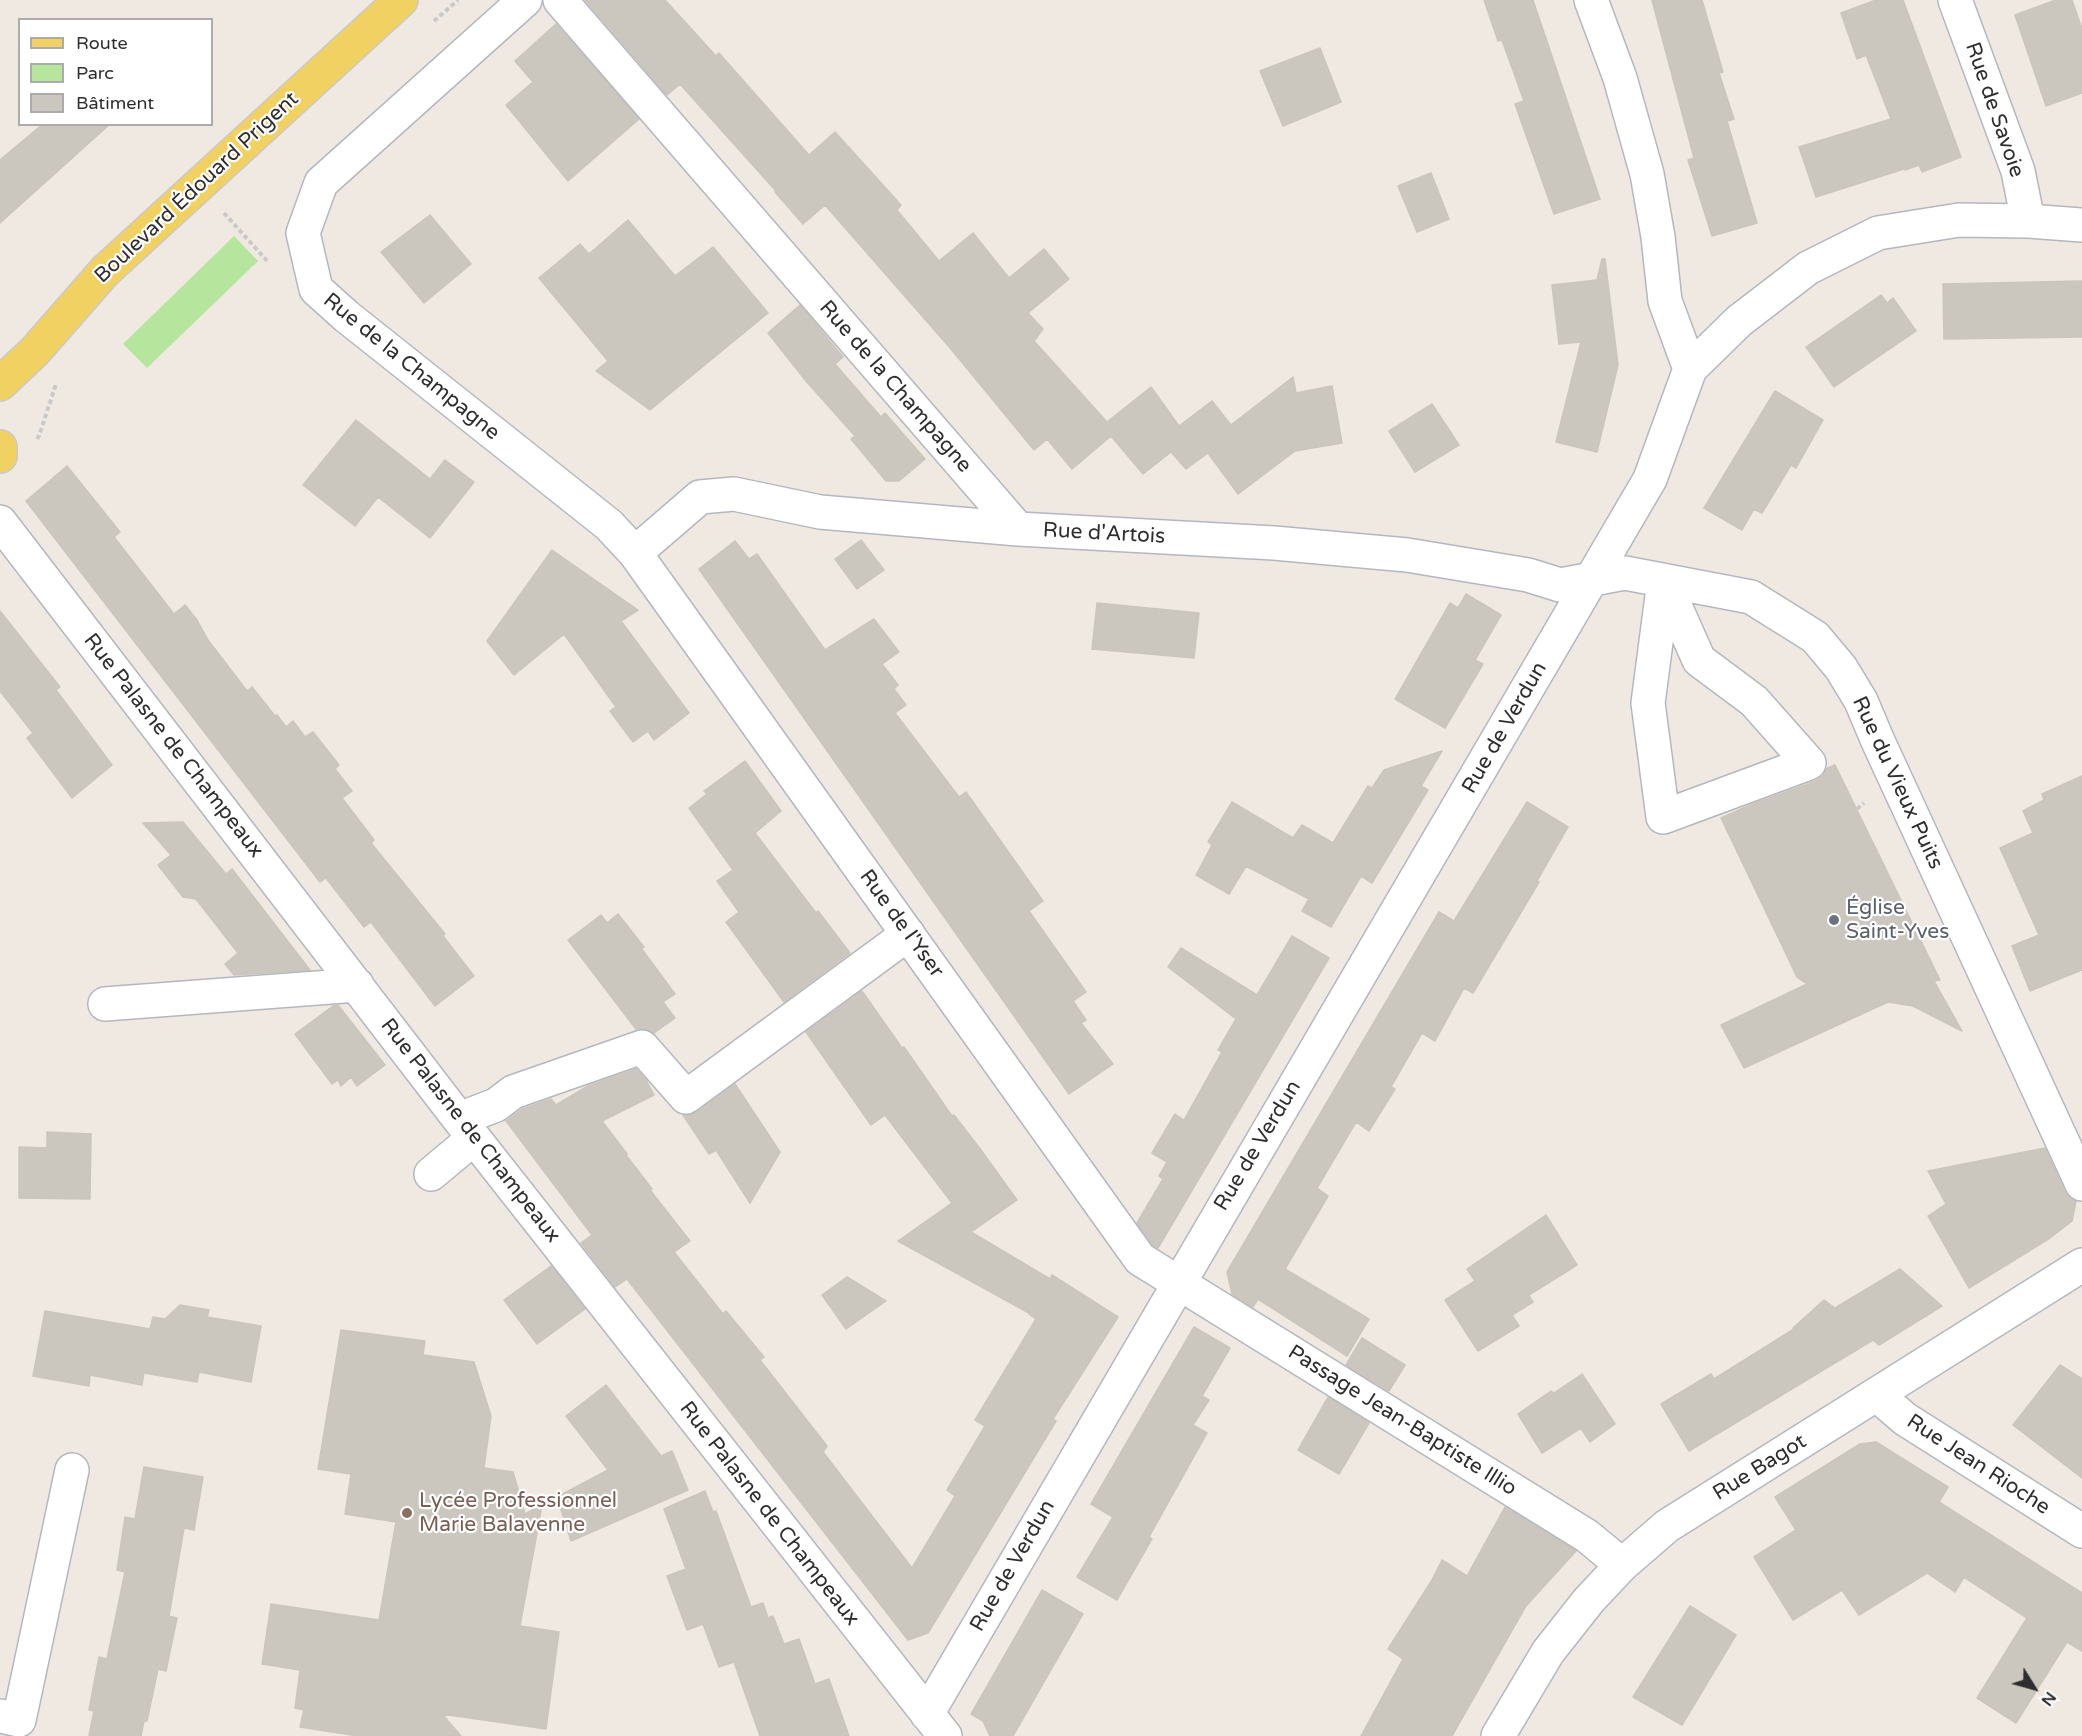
<!DOCTYPE html>
<meta charset="utf-8">
<style>
body{margin:0}
#map{position:relative;width:2082px;height:1736px;overflow:hidden;background:#efe9e1;font-family:"Varela Round",sans-serif}
canvas{display:block}
.legend{position:absolute;left:18px;top:18px;width:195px;height:108px;box-sizing:border-box;background:#fff;border:2px solid #ababab;margin:0;padding:8px 10px;list-style:none;font-size:18px;color:#2e2e2e}
.legend li{display:flex;align-items:center;gap:12px;height:30px}
.legend b{width:30px;border:2px solid #ababab}
.north{position:absolute;left:2004px;top:1658px;width:60px;height:60px;-webkit-text-stroke:4px #fff;paint-order:stroke;rotate:127deg;font-size:16px;font-weight:700;line-height:24px;text-align:center;color:#2e2e2e}
.north::after{content:'';display:block;margin:auto;width:21px;height:27px;background:#2e2e2e;clip-path:polygon(50% 0,100% 100%,50% 72%,0 100%)}
</style>
<div id="map">
<canvas width="2082" height="1736"></canvas>
<ul class="legend">
<li><b style="height:8px;background:#f2d163"></b>Route</li>
<li><b style="height:16px;background:#b6e59e"></b>Parc</li>
<li><b style="height:16px;background:#cbc7bf"></b>Bâtiment</li>
</ul>
<div class="north">N</div>
</div>
<script>
const c = document.querySelector('canvas').getContext('2d');
c.lineJoin = 'round';
function fillPath(path, color) { c.fillStyle = color; c.fill(path, 'evenodd'); }
const shape = rows => new Path2D(rows.map(r => 'M' + r).join(''));
function trace(path, color, width, dash) { c.strokeStyle = color; c.lineWidth = width; c.lineCap = dash ? 'butt' : 'round'; c.setLineDash(dash || []); c.stroke(path); }
function drawText(font, color, halo, rows, align = 'center') {
  c.font = font + ' "Varela Round",sans-serif'; c.lineWidth = 4.5; c.setLineDash([]); c.textBaseline = 'middle'; c.strokeStyle = halo; c.fillStyle = color; for (const [text, x, y, turn = 0] of rows) {
    c.save(); c.translate(x, y); c.rotate((+turn || 0) * Math.PI / 180); c.textAlign = isNaN(turn) ? turn : align; if (halo) c.strokeText(text, 0, 0); c.fillText(text, 0, 0); c.restore();
  }
}
fillPath(shape([
 [234,236,258,261,147,368,123,344]
]), '#b6e59e');
const building = shape([
 [585,0,665,0,716,56,719,53,809,155,835,132,901,205,897,210,939,261,973,233,1009,278,1044,249,1069,279,1028,313,1043,329,1034,341,1107,422,1151,387,1179,426,1212,401,1231,425,1293,377,1296,393,1332,386,1342,443,1295,451,1238,494,1208,453,1186,469,1171,452,1143,474,1111,436,1072,469,1047,439,1034,450,951,349,825,205,803,224,775,192,776,191,680,84,667,95,585,0],
 [1484,0,1533,0,1600,199,1554,214,1515,104,1524,101,1502,40,1498,41,1484,0],
 [1652,0,1702,0,1723,72,1719,73,1734,119,1727,121,1757,223,1712,236,1688,160,1694,158,1652,0],
 [1876,0,1903,0,1961,157,1922,172,1919,165,1905,170,1904,169,1816,197,1799,147,1891,119,1866,55,1857,59,1841,13,1876,0],
 [2056,0,2072,0,2082,29,2082,93,2046,106,2015,15,2056,0],
 [556,24,639,119,568,181,506,105,533,82,515,61,556,24],
 [1320,48,1341,102,1283,126,1260,71,1320,48],
 [43,124,110,124,0,223,0,160,43,124],
 [1431,173,1449,219,1417,232,1398,186,1431,173],
 [430,215,471,264,424,303,381,252,430,215],
 [628,220,675,276,713,247,768,313,650,410,596,371,608,361,539,278,580,244,589,254,628,220],
 [1602,259,1605,259,1618,365,1597,452,1556,442,1581,342,1559,344,1552,285,1597,280,1602,259],
 [2082,281,2082,337,1944,339,1943,284,2082,281],
 [1881,295,1887,303,1893,298,1916,331,1834,387,1806,347,1881,295],
 [800,305,843,357,835,364,881,417,885,413,925,459,899,481,886,481,851,439,855,436,806,381,768,333,800,305],
 [1775,391,1823,420,1796,468,1791,465,1762,513,1754,509,1742,530,1704,508,1775,391],
 [1432,404,1459,445,1415,472,1389,431,1432,404],
 [356,420,430,479,445,460,474,482,430,538,378,497,355,526,303,485,356,420],
 [67,466,120,532,114,537,174,614,185,605,197,620,208,640,247,691,252,687,275,716,277,715,286,727,293,721,305,737,313,732,339,765,335,769,352,791,342,798,374,840,371,843,445,934,443,936,474,976,435,1006,371,922,364,927,326,878,320,882,26,501,67,466],
 [861,540,884,570,857,589,835,559,861,540],
 [735,541,749,559,757,554,825,650,874,619,899,652,882,664,898,685,894,689,906,705,895,713,959,797,966,792,1043,901,1029,911,1086,992,1073,1001,1086,1020,1081,1023,1113,1064,1069,1094,699,569,735,541],
 [552,550,638,610,621,621,689,713,654,740,648,731,633,742,610,711,616,707,564,634,514,675,487,641,552,550],
 [1466,594,1501,615,1475,660,1483,664,1445,728,1395,699,1450,603,1458,608,1466,594],
 [1097,603,1199,613,1194,658,1092,649,1097,603],
 [0,611,60,687,56,690,112,765,72,798,27,738,33,733,0,691,0,611],
 [1442,751,1421,786,1428,790,1372,883,1361,876,1331,927,1302,911,1309,899,1246,866,1229,894,1196,875,1212,845,1208,842,1232,802,1293,838,1302,825,1333,843,1368,786,1372,788,1384,770,1442,751],
 [745,761,781,811,755,833,816,913,818,911,850,953,784,1002,726,922,739,912,717,881,733,870,689,808,707,794,704,791,745,761],
 [1835,765,1940,980,1934,981,1962,1031,1913,1006,1888,1002,1744,1068,1721,1025,1807,984,1797,977,1721,818,1750,805,1816,781,1823,776,1826,769,1835,765],
 [2082,776,2082,970,2030,991,2012,946,2039,935,2000,848,2033,833,2023,811,2044,800,2042,794,2082,776],
 [1527,802,1568,827,1537,881,1539,882,1473,993,1464,988,1435,1041,1422,1033,1391,1087,1395,1089,1369,1131,1356,1122,1317,1188,1328,1196,1285,1269,1369,1319,1347,1356,1258,1299,1253,1307,1232,1294,1227,1272,1439,912,1454,921,1527,802],
 [183,822,226,874,232,869,310,970,234,975,225,964,238,953,196,899,183,897,158,865,171,855,143,823,183,822],
 [618,914,644,947,641,948,675,994,663,1002,675,1018,654,1033,646,1029,636,1029,568,940,601,915,607,923,618,914],
 [1292,936,1329,958,1158,1248,1153,1245,1137,1223,1163,1179,1159,1176,1167,1162,1152,1153,1175,1114,1184,1120,1222,1052,1218,1050,1236,1019,1168,967,1181,948,1257,995,1292,936],
 [862,991,902,1048,904,1047,952,1116,954,1115,981,1150,1017,1200,971,1232,1050,1279,1052,1275,1118,1317,1053,1419,1056,1421,928,1633,908,1640,627,1279,615,1287,581,1243,592,1235,506,1121,522,1109,551,1099,556,1105,588,1086,636,1069,646,1080,654,1095,602,1121,627,1154,626,1155,652,1189,650,1190,690,1241,674,1252,723,1314,726,1311,764,1357,760,1360,827,1446,823,1452,912,1568,955,1496,947,1490,985,1426,975,1420,1036,1319,1029,1314,1029,1313,898,1241,952,1203,885,1115,871,1125,806,1032,862,991],
 [338,1005,385,1065,357,1086,351,1077,341,1086,338,1080,332,1084,295,1034,333,1006,338,1005],
 [735,1084,780,1152,750,1203,716,1150,709,1154,683,1115,689,1115,697,1112,735,1084],
 [47,1132,91,1134,90,1199,19,1198,19,1147,47,1148,47,1132],
 [2045,1148,2065,1192,2071,1199,2076,1201,2072,1221,2050,1238,1969,1288,1928,1216,1946,1204,1928,1171,2045,1148],
 [1546,1215,1577,1265,1529,1295,1533,1302,1512,1315,1519,1326,1478,1351,1445,1300,1475,1281,1467,1269,1546,1215],
 [551,1266,585,1309,537,1344,504,1300,551,1266],
 [1900,1269,1942,1306,1879,1345,1873,1340,1689,1451,1661,1404,1711,1374,1714,1379,1794,1329,1793,1328,1824,1300,1835,1308,1900,1269],
 [847,1277,886,1301,846,1329,822,1295,847,1277],
 [180,1305,209,1310,207,1317,261,1326,251,1382,199,1372,197,1382,144,1373,142,1385,90,1375,89,1386,33,1376,45,1311,150,1329,153,1317,165,1319,180,1305],
 [1194,1327,1230,1348,1202,1396,1209,1400,1193,1425,1207,1433,1149,1537,1152,1539,1117,1600,1077,1577,1113,1517,1091,1504,1194,1327],
 [341,1330,425,1341,423,1355,474,1362,491,1416,484,1468,513,1472,525,1514,542,1505,520,1626,559,1632,546,1729,442,1714,461,1736,358,1736,300,1727,304,1710,295,1708,300,1670,262,1664,271,1604,379,1620,396,1522,345,1514,351,1474,318,1469,341,1330],
 [1362,1338,1405,1365,1389,1391,1346,1365,1362,1338],
 [2060,1365,2082,1379,2082,1478,2013,1425,2060,1365],
 [1582,1374,1615,1424,1590,1442,1581,1428,1542,1453,1518,1414,1551,1391,1554,1393,1582,1374],
 [606,1385,661,1456,672,1451,688,1490,571,1541,557,1497,608,1470,566,1416,606,1385],
 [1328,1397,1369,1423,1339,1474,1298,1450,1328,1397],
 [1876,1442,1948,1487,1939,1502,2082,1593,2082,1651,2067,1642,2016,1723,1977,1698,2027,1618,1964,1577,1955,1592,1927,1573,1859,1615,1842,1590,1793,1620,1754,1557,1796,1530,1775,1497,1860,1444,1876,1442],
 [144,1467,203,1477,194,1530,184,1528,169,1616,177,1618,166,1671,158,1669,147,1721,144,1721,141,1736,89,1736,94,1711,89,1710,99,1657,107,1659,125,1572,117,1570,125,1517,135,1519,144,1467],
 [705,1491,713,1512,716,1511,751,1607,763,1603,768,1618,773,1616,784,1644,799,1639,815,1684,829,1679,849,1736,760,1736,734,1662,719,1667,703,1624,687,1630,667,1576,686,1569,664,1509,705,1491],
 [1505,1507,1576,1551,1526,1606,1452,1736,1361,1736,1403,1659,1388,1649,1432,1580,1442,1560,1467,1576,1505,1507],
 [1042,1590,1083,1614,1013,1736,990,1736,983,1721,971,1714,1042,1590],
 [1690,1606,1736,1635,1682,1725,1633,1697,1690,1606]
]);
fillPath(building, '#cbc7bf');
trace(building, '#cbc5ba', 1.5);
const minor = shape([
 [525,0,321,183,303,233,316,289,346,316,609,525,635,553,1140,1259,1587,1536,1622,1565],
 [560,0,1018,529],
 [1591,0,1620,78,1647,174,1658,237,1665,301,1690,369],
 [1955,0,2018,171,2028,221],
 [0,522,459,1119,945,1736],
 [635,553,700,497,734,494,820,512,1018,529,1274,543,1407,555,1528,575,1560,585,1625,573,1751,597,1815,637,1841,668,1861,701,1877,739,2082,1184],
 [1664,581,1699,660,1754,701,1809,763,1663,817,1648,703,1664,581],
 [105,1004,357,985],
 [459,1119,496,1105,513,1092,642,1047,686,1097,908,934],
 [431,1174,474,1138],
 [1877,1395,1905,1419,2082,1531],
 [927,1714,1650,479,1690,369,1739,321,1808,268,1878,233,1959,220,2028,221,2082,225],
 [0,1716,19,1720,72,1470],
 [1498,1736,1548,1652,1589,1600,1622,1565,1667,1526,2082,1265]
]);
const major = shape([
 [0,384,35,351,105,271,401,0],
 [0,447,0,456]
]);
trace(minor, '#b4b7c1', 36);
trace(major, '#c9c9c9', 36);
trace(shape([
 [434,21,458,0],
 [224,213,269,263],
 [37,439,39,436,56,384],
 [1857,809,1864,803]
]), '#c9c9c9', 4, [4.5, 3]);
trace(minor, '#fff', 33);
trace(major, '#f2d163', 33);
for (const [x, y, r, color] of [
 [1834,920,6,"#6b7280"],
 [407,1513,6,"#8d6e63"]
]) { const dot = new Path2D(); dot.arc(x, y, r, 0, 2 * Math.PI); c.fillStyle = color; c.fill(dot); trace(dot, '#fff', 2); }
drawText('21px', '#2e2e2e', '#fff', [
 ["Rue de Savoie",1994,110,71],
 ["Boulevard Édouard Prigent",197,188,-43],
 ["Rue de la Champagne",411,367,39],
 ["Rue de la Champagne",895,387,49],
 ["Rue d'Artois",1104,534,3],
 ["Rue de Verdun",1505,728,-60],
 ["Rue Palasne de Champeaux",173,746,52],
 ["Rue du Vieux Puits",1897,783,65],
 ["Rue de l'Yser",901,924,54],
 ["Rue Palasne de Champeaux",470,1131,52],
 ["Rue de Verdun",1258,1146,-59],
 ["Passage Jean-Baptiste Illio",1402,1421,32],
 ["Rue Jean Rioche",1978,1465,33],
 ["Rue Bagot",1760,1468,-32],
 ["Rue Palasne de Champeaux",769,1514,52],
 ["Rue de Verdun",1013,1566,-60]
]);
drawText('21px', '#5b616d', '#fff', [
 ["Église",1846,908],
 ["Saint-Yves",1846,932]
], 'left');
drawText('21px', '#785e54', '#fff', [
 ["Lycée Professionnel",419,1501],
 ["Marie Balavenne",419,1525]
], 'left');
</script>
